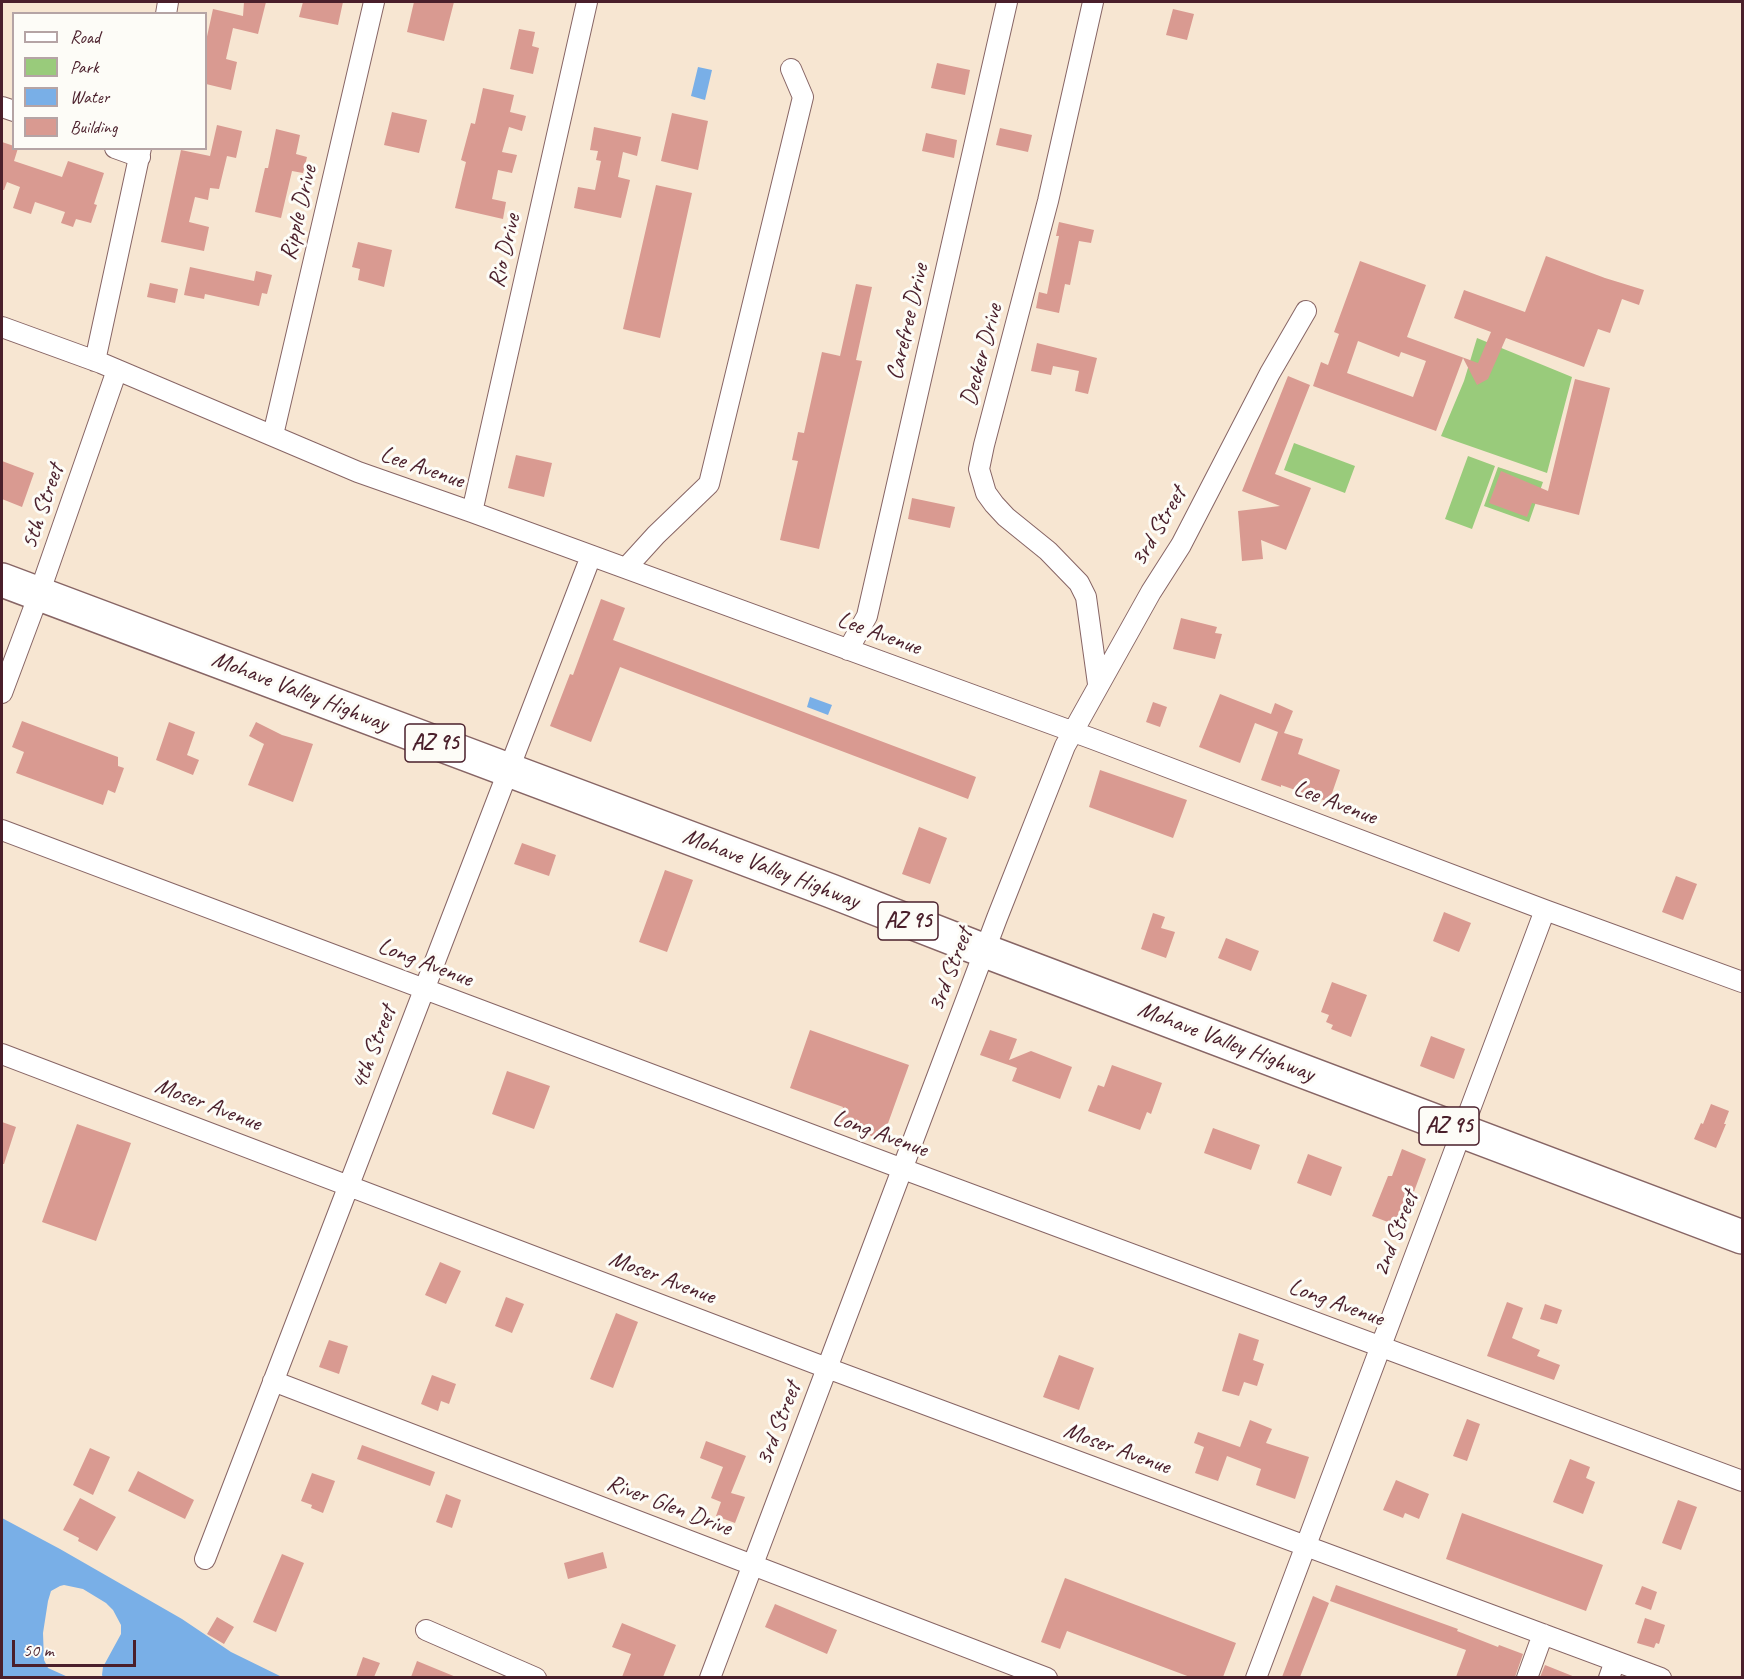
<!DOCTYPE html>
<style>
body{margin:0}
#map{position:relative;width:1744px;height:1679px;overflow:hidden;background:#f7e6d2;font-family:Caveat,sans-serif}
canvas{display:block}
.frame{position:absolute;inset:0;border:3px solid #4a1f2b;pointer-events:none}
.legend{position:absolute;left:12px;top:12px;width:195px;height:138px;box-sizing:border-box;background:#fdfcf7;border:2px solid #b5a4a5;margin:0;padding:8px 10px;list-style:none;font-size:18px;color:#4a1f2b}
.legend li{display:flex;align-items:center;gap:12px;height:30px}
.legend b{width:30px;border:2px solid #b5a4a5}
.scale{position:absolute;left:12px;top:1640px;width:124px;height:27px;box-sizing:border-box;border:3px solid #4a1f2b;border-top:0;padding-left:8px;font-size:18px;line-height:21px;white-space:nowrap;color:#4a1f2b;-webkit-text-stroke:4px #fdfcf7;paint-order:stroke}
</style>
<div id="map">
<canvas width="1744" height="1679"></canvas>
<div class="frame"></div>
<ul class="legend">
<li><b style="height:8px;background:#fff"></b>Road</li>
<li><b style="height:16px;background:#99cb7b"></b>Park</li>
<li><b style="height:16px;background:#79afe7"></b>Water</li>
<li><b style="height:16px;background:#d99a91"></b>Building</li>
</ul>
<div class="scale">50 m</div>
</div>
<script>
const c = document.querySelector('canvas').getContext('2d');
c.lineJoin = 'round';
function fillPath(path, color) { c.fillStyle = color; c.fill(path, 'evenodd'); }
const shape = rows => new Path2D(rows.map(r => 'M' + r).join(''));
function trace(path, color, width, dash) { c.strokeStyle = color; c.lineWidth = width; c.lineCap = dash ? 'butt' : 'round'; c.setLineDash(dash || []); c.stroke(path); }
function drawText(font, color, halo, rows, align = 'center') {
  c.font = font + ' Caveat,sans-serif'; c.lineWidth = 6; c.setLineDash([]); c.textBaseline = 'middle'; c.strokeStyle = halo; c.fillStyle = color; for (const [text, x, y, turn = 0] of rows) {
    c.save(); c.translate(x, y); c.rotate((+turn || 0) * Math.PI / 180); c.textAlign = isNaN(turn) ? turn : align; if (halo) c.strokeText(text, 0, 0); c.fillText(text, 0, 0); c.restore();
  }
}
fillPath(shape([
 [1477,338,1572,377,1547,473,1441,436,1464,381],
 [1294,443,1355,466,1345,493,1284,470],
 [1468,456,1495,466,1472,529,1445,519],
 [1498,467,1543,482,1529,522,1484,506]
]), '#99cb7b');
fillPath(shape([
 [698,67,712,70,705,100,691,96],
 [810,697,832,705,828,715,807,707],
 [2,1518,60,1549,182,1619,231,1652,282,1677,103,1677,102,1675,103,1667,121,1634,121,1625,113,1610,106,1603,83,1589,64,1585,60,1586,51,1591,48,1601,43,1633,44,1660,48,1668,68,1677,2,1677]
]), '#79afe7');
fillPath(shape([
 [244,2,266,2,258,34,233,28,226,59,237,62,231,90,206,84,206,41,213,9,243,16],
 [303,2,343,2,338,25,299,17],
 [414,2,454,2,444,41,407,32],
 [1173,9,1194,14,1187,40,1166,35],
 [519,29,535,32,532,46,539,48,533,74,510,69],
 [937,63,970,70,965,95,931,88],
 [483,88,514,95,510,112,526,116,522,131,509,127,502,152,517,155,512,173,498,170,492,199,506,202,503,219,455,208,466,162,461,160,471,123,475,124],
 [392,112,427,120,419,153,384,145],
 [672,113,708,121,698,170,661,161],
 [217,125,242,131,236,158,227,156,219,189,210,188,208,200,195,197,189,222,209,227,204,251,161,242,181,150,210,156],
 [594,127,641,137,637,156,623,152,618,177,630,180,621,218,574,208,578,187,595,190,601,161,596,160,598,151,590,150],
 [1000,128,1032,135,1028,152,996,145],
 [276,129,300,135,296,154,307,157,303,173,292,171,281,218,255,212,265,168,268,168],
 [926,133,957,140,954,158,922,151],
 [2,142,14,146,14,148,18,148,14,161,62,177,68,161,104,173,94,204,97,205,91,223,76,219,73,227,61,223,65,212,35,202,31,214,13,208,20,187,7,182,4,190,2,190],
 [656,185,692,193,660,338,623,329],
 [1059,222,1094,230,1091,243,1079,241,1070,285,1065,284,1059,313,1036,308,1039,292,1047,294,1059,236,1056,236],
 [358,242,392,250,384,287,358,280,360,269,352,267],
 [1546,256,1605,278,1644,290,1639,305,1622,299,1610,333,1598,329,1584,367,1506,338,1488,379,1477,385,1463,358,1436,431,1313,386,1321,362,1328,365,1339,334,1334,332,1360,261,1426,285,1407,337,1478,363,1491,332,1454,318,1464,290,1525,312],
 [1358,341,1399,357,1401,352,1426,361,1413,397,1347,373],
 [190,267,254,281,256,271,272,275,267,294,262,293,259,306,205,294,204,299,184,295],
 [150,283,178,289,175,303,147,297],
 [856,284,872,287,856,360,862,361,819,549,780,540,798,461,792,460,798,432,804,433,822,352,840,356],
 [1037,343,1097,358,1088,394,1075,391,1079,371,1053,366,1051,375,1031,371],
 [1288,376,1310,385,1275,474,1311,488,1286,550,1261,540,1263,559,1242,561,1238,511,1280,506,1242,491],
 [1575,379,1610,388,1579,515,1532,503,1527,517,1489,503,1501,471,1548,491],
 [516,455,552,463,544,497,508,488],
 [2,461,34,473,22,507,2,499],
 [912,498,955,507,950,528,908,519],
 [601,599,625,608,613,640,976,777,968,799,620,667,591,742,550,726,570,674,573,675],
 [1181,618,1217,627,1215,633,1222,634,1215,659,1173,649],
 [1220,694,1271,714,1275,703,1293,711,1284,733,1303,739,1298,754,1340,770,1329,802,1281,785,1281,787,1261,780,1278,732,1255,723,1240,763,1199,747],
 [1153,702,1167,707,1160,727,1146,722],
 [22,721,118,757,118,766,124,768,115,793,108,790,103,805,16,773,24,752,12,747],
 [169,722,195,732,187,755,199,760,193,775,156,760],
 [256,722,282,735,313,744,293,802,248,785,264,744,249,736],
 [1100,770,1187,800,1173,838,1089,807],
 [919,827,947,838,930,884,902,874],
 [522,843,556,855,549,876,514,864],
 [665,870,693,880,667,952,639,942],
 [1676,876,1697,884,1683,920,1662,912],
 [1444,912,1471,923,1459,952,1433,941],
 [1153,913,1165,917,1161,928,1175,932,1166,958,1141,949],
 [1226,938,1259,951,1251,971,1218,958],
 [1332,982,1367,995,1351,1037,1331,1029,1333,1025,1326,1022,1329,1015,1321,1012],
 [810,1030,909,1065,882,1140,837,1123,843,1107,790,1088],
 [990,1030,1017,1039,1009,1060,1031,1051,1072,1067,1060,1099,1012,1081,1017,1068,980,1055],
 [1431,1036,1465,1049,1454,1079,1420,1066],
 [1112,1065,1162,1083,1151,1114,1147,1112,1140,1130,1088,1111,1098,1085,1104,1087],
 [507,1071,550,1086,534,1129,492,1114],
 [1711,1104,1729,1111,1724,1124,1726,1124,1716,1148,1694,1139,1701,1123,1703,1124],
 [2,1122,16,1127,4,1164,2,1164],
 [77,1124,131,1143,96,1241,42,1222],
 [1213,1128,1260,1145,1251,1170,1204,1153],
 [1402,1149,1426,1159,1401,1227,1372,1216,1388,1176,1392,1176],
 [1308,1154,1342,1167,1331,1196,1297,1183],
 [440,1262,461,1271,446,1304,425,1295],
 [506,1297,524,1304,512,1333,495,1326],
 [1507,1302,1523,1308,1512,1338,1540,1350,1537,1356,1560,1365,1554,1380,1487,1356],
 [1545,1304,1562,1310,1557,1324,1540,1319],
 [616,1313,638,1322,613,1388,590,1379],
 [1239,1333,1259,1340,1253,1360,1264,1364,1257,1386,1244,1382,1239,1396,1222,1391],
 [329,1340,348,1346,339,1374,319,1367],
 [1059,1355,1094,1368,1079,1410,1043,1397],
 [432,1375,456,1384,449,1404,441,1401,438,1411,421,1404],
 [1467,1419,1480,1424,1467,1461,1453,1456],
 [1250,1420,1272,1429,1266,1443,1309,1457,1295,1499,1256,1485,1261,1469,1227,1456,1218,1481,1195,1473,1204,1447,1194,1443,1198,1432,1240,1447],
 [706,1441,746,1456,731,1493,745,1497,735,1523,716,1516,721,1502,711,1498,723,1467,700,1458],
 [362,1445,435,1472,430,1486,357,1459],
 [90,1448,110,1457,93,1495,73,1485],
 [1570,1459,1590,1467,1586,1478,1595,1482,1583,1514,1553,1502],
 [138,1471,194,1500,185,1519,128,1491],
 [312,1473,335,1481,323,1513,311,1508,312,1505,301,1501],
 [1396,1480,1429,1494,1419,1519,1405,1513,1403,1518,1383,1510],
 [446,1494,461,1500,452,1528,436,1522],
 [80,1498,116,1517,97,1551,78,1541,79,1538,63,1530],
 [1678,1500,1697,1507,1681,1550,1662,1543],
 [1462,1513,1603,1565,1586,1611,1446,1559],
 [603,1552,607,1568,568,1579,564,1563],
 [282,1554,304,1563,276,1632,253,1622],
 [1065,1578,1236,1643,1223,1677,1190,1677,1067,1631,1060,1649,1041,1642],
 [1336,1585,1458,1629,1457,1631,1498,1647,1499,1645,1523,1654,1515,1677,1456,1677,1466,1650,1330,1601],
 [1642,1586,1657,1592,1651,1610,1635,1604],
 [1313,1596,1329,1603,1300,1677,1282,1677],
 [775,1604,837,1630,827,1654,765,1627],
 [217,1617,234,1627,224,1644,207,1634],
 [1645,1618,1665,1625,1659,1644,1656,1643,1654,1648,1637,1643],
 [622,1623,676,1645,663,1677,622,1677,631,1654,612,1647],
 [363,1657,380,1663,374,1677,356,1677],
 [417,1661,456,1677,411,1677],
 [1545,1665,1575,1677,1540,1677]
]), '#d99a91');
const street = shape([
 [1093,2,1048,201,984,445,979,469,986,493,994,504,1006,517,1048,551,1079,583,1086,597,1098,684],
 [166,14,168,2],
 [2,107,14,111],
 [115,148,140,157],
 [2,327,101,363,358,472,472,512,1093,739,1545,910,1742,982],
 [95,361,141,148],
 [273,435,374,2],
 [472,512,587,2],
 [626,568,656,535,709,484,803,97,791,69],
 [848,650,867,616,1007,2],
 [2,693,39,594,117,370],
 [2,830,903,1169,1742,1481],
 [2,1054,827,1368,1661,1678],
 [273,1381,1047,1678],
 [205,1559,591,556],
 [426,1630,536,1678],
 [710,1678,997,918,1065,746,1151,592,1181,545,1270,373,1306,311],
 [1256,1678,1545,910],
 [1527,1678,1543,1634],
 [1609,1678,1615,1661]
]);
const highway = shape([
 [2,580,831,891,985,951,1742,1237]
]);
trace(street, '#876565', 22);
trace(highway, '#876565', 36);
trace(street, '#fff', 20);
trace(highway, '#fff', 33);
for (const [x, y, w] of [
 [435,743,60],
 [908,921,60],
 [1449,1126,60]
]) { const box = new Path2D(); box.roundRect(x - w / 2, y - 19, w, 38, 4.5); c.fillStyle = '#fdfcf7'; c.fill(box); trace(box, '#4a1f2b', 1.5); }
drawText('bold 22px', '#4a1f2b', null, [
 ["AZ 95",435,743],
 ["AZ 95",908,921],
 ["AZ 95",1449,1126]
]);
drawText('24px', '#4a1f2b', '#fdfcf7', [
 ["Ripple Drive",299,213,-77],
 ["Rio Drive",505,251,-77],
 ["Carefree Drive",908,322,-77],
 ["Decker Drive",982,355,-75],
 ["Lee Avenue",422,468,19],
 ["5th Street",43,507,-71],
 ["3rd Street",1159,527,-60],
 ["Lee Avenue",879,634,20],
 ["Mohave Valley Highway",300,692,21],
 ["Lee Avenue",1335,803,21],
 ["Mohave Valley Highway",771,869,21],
 ["Long Avenue",425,963,21],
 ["3rd Street",951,970,-69],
 ["Mohave Valley Highway",1226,1042,21],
 ["4th Street",374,1048,-69],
 ["Moser Avenue",208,1105,21],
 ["Long Avenue",880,1134,20],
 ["2nd Street",1396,1234,-69],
 ["Moser Avenue",662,1278,21],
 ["Long Avenue",1336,1303,20],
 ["3rd Street",779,1424,-69],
 ["Moser Avenue",1117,1449,20],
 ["River Glen Drive",669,1506,21]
]);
</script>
